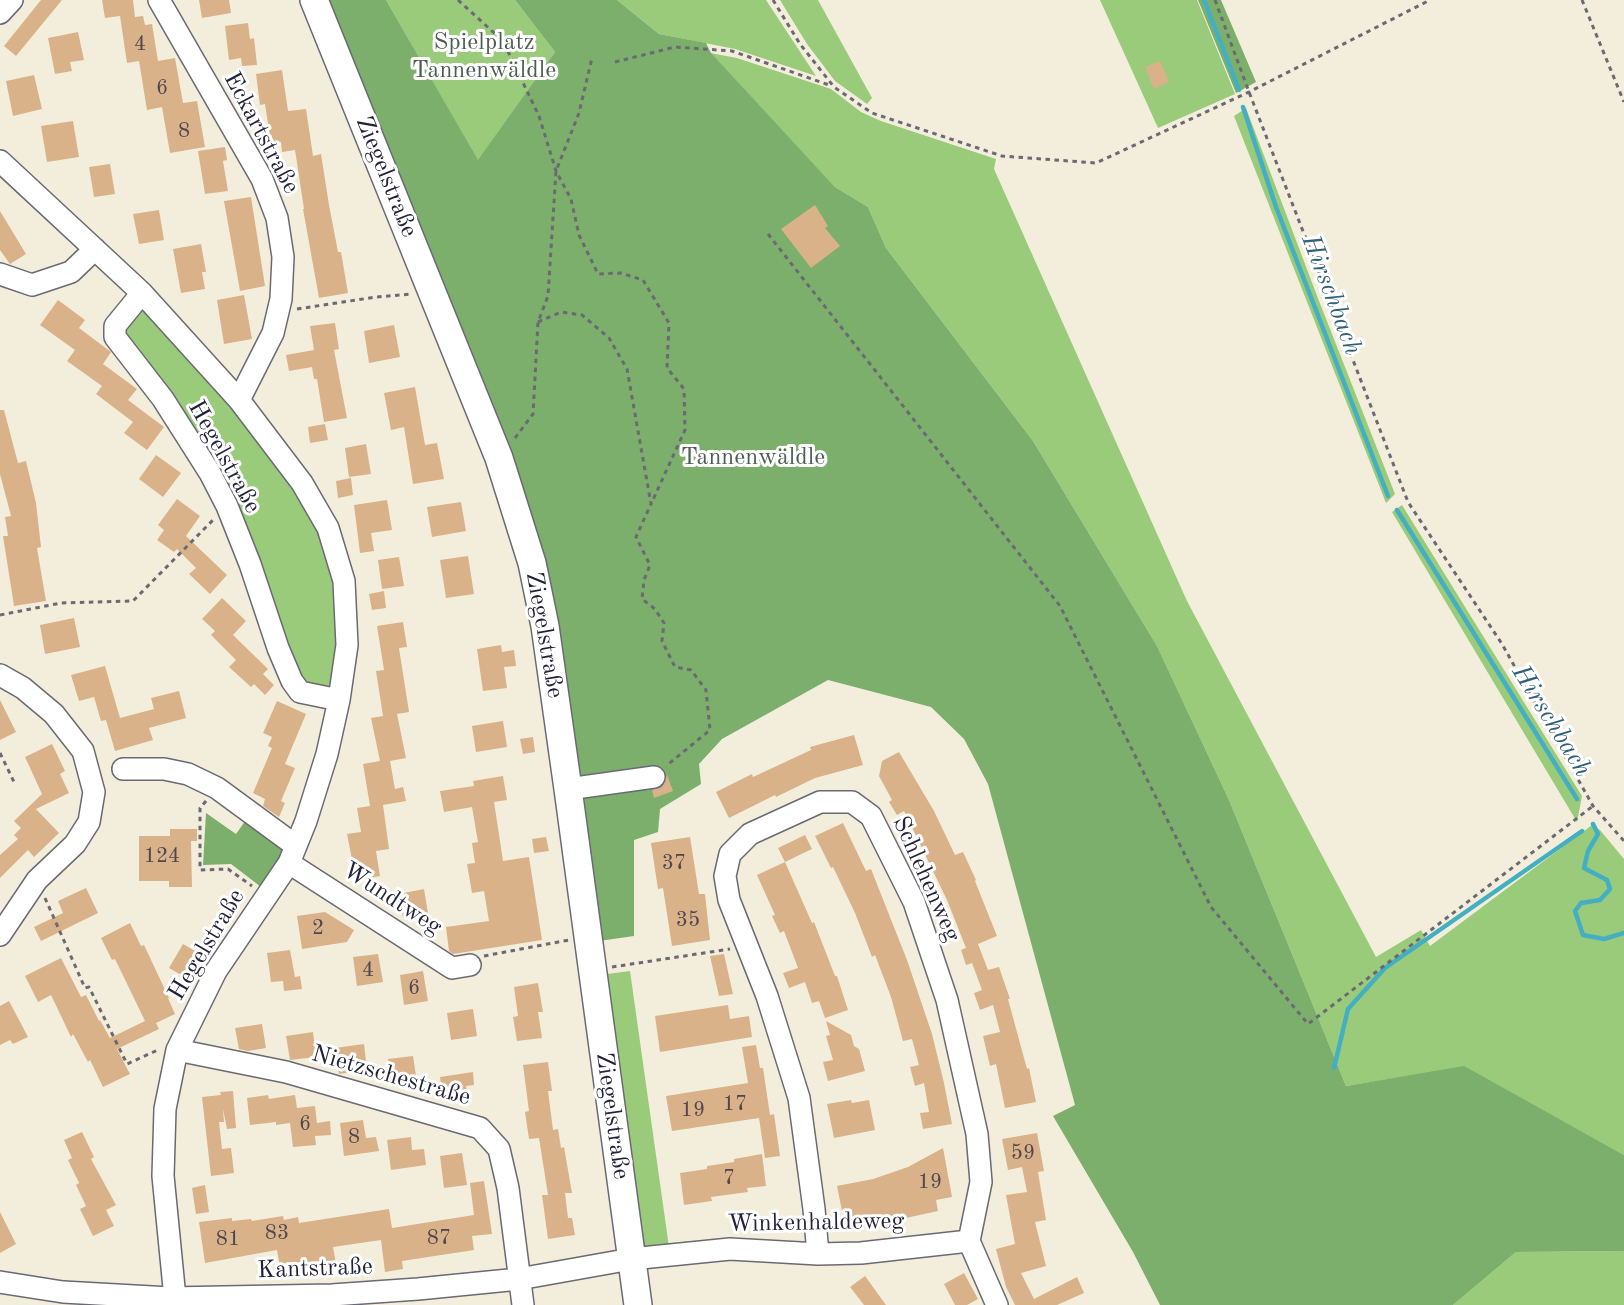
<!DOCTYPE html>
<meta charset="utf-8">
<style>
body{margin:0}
canvas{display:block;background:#f3eedc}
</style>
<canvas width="1624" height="1305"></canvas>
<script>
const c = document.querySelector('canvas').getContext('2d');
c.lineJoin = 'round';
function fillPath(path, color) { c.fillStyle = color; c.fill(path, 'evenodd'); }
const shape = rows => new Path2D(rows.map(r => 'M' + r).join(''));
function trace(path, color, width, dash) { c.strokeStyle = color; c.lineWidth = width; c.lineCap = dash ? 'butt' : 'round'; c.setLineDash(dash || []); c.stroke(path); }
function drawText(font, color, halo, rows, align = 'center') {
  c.font = font + ' "Old Standard TT",serif'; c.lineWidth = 6; c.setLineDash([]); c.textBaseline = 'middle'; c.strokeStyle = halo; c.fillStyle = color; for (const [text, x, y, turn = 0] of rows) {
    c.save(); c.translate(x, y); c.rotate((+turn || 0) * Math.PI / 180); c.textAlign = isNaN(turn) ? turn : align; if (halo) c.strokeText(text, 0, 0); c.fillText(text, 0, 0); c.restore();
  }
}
fillPath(shape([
 [386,0,515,0,555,52,478,161],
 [617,0,766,0,816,76,735,49,659,34],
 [780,0,818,0,872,98,867,104,835,81,807,44],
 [1100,0,1197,0,1235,94,1158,128],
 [710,53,737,58,831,89,861,112,881,121,996,159,994,169,1187,601,1376,957,1421,930,1430,946,1592,825,1600,830,1624,859,1624,1155,1464,1067,1346,1086,1229,800,1157,646,1033,441,886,248,868,207,835,187],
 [1246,108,1319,301,1395,494,1386,503,1234,116],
 [142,293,303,483,344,581,339,700,300,692,227,506,115,337],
 [1402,505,1582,796,1577,822,1392,512],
 [630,971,669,1247,638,1251,600,975],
 [1624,1251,1624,1305,1453,1305,1516,1252]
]), '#9acb7b');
fillPath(shape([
 [327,0,386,0,478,160,555,52,515,0,617,0,659,34,706,43,711,53,835,187,868,207,886,248,1033,441,1157,646,1229,800,1346,1086,1464,1066,1624,1155,1624,1251,1516,1252,1453,1305,1160,1305,1133,1252,1053,1116,1075,1105,988,784,964,739,931,707,828,680,722,739,699,764,701,784,660,809,658,832,634,840,634,936,599,941,552,627],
 [1198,0,1221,0,1256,82,1236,93],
 [206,813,236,834,248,817,291,846,265,890,231,864,203,865]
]), '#7baf6b');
trace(shape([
 [1204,0,1239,90],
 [1243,107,1276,207,1388,496],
 [1397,510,1577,799],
 [1593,824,1598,834,1588,851,1584,868,1607,880,1610,889,1600,900,1581,903,1575,911,1583,935,1604,939,1624,933],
 [1334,1068,1348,1009,1385,968,1582,831]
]), '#44afc2', 4.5);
fillPath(shape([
 [41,0,62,0,16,56,4,46],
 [102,0,133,0,135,17,143,16,145,25,152,24,158,61,175,58,183,103,197,101,205,147,170,153,162,107,147,110,139,61,127,63,120,16,105,18],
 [199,0,229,0,231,13,202,18],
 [248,23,250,39,254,38,257,65,242,66,241,58,229,60,225,26],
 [78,32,84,60,70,62,72,71,55,74,48,38],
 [1160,61,1169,82,1154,89,1145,67],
 [282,70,288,111,306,109,313,156,321,154,329,205,338,252,341,252,348,293,319,298,303,209,304,209,295,150,282,152,281,142,271,143,265,104,260,105,256,74],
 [34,75,42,109,13,116,6,81],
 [73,121,79,157,47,162,41,126],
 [225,147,227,160,223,161,228,191,205,194,198,151],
 [110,164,115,194,94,197,89,167],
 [251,197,265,286,240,291,224,201],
 [815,205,828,226,825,228,840,246,811,268,781,229],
 [159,210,164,240,139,244,133,214],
 [0,211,26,254,10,264,0,250],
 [201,244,206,272,202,272,205,289,181,293,173,249],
 [244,295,252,339,224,344,217,300],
 [58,300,85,320,79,328,111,352,103,364,137,389,128,400,164,427,147,450,124,433,133,422,96,394,102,386,67,361,75,350,40,325],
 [335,323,339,349,334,350,347,418,324,422,317,379,314,379,312,367,289,371,286,355,314,350,310,326],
 [394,325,400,357,369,363,364,331],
 [415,387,425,445,437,443,444,479,413,484,404,427,391,430,384,393],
 [0,410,4,410,18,463,26,461,36,503,41,547,37,548,46,601,14,606,3,536,8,536,5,517,11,516,0,474],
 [325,424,328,440,310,443,308,427],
 [366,444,371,474,349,477,345,448],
 [156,455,181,473,163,497,139,479],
 [351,478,353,495,338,498,336,481],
 [177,499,200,516,186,536,227,575,210,594,189,574,196,568,177,549,174,552,157,540,164,530,158,525],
 [387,500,392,530,371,533,374,551,360,553,354,505],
 [461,502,466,531,432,537,427,507],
 [468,556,474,594,446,598,440,560],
 [399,557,404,586,382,589,378,560],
 [384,591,386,608,372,610,369,594],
 [222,598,246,621,233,635,268,669,263,674,274,685,265,695,254,684,251,687,229,667,236,660,211,635,215,631,202,619],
 [74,618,80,647,45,654,40,625],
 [403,622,407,647,399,648,409,712,397,714,406,758,390,761,395,789,403,787,406,801,383,805,389,849,376,851,380,876,356,880,347,834,361,832,357,808,370,806,363,764,380,761,371,718,383,716,376,671,384,670,377,626],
 [501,645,502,652,514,650,516,666,504,667,507,688,483,691,477,649],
 [105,666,120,718,154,709,151,698,179,691,186,718,149,728,153,740,115,751,106,720,101,721,94,697,79,701,71,675],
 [0,700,16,732,0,740],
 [277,701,306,714,285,764,295,768,281,801,285,803,279,817,263,806,265,799,253,793,272,748,268,746,272,737,263,733],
 [503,721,507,747,476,752,472,726],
 [854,735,863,765,815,778,776,797,775,795,729,818,716,792,752,774,753,777,811,750,810,747],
 [533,737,535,752,523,754,520,739],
 [52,744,65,771,60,774,69,793,36,809,59,833,34,857,28,850,0,878,0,855,18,839,14,835,21,828,14,821,42,794,25,757],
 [899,752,934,811,955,855,963,852,976,880,975,881,997,936,978,944,988,970,999,967,1010,999,1008,999,1027,1069,1029,1068,1036,1102,1005,1108,996,1064,990,1066,983,1036,1000,1032,993,1005,980,1010,974,993,982,990,972,963,966,965,961,950,966,948,947,900,904,811,897,815,889,802,892,800,879,776,882,761],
 [667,775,673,791,654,798,652,790,662,787],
 [503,776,507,800,494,802,503,861,529,857,542,940,453,954,449,951,446,927,489,921,484,891,472,893,467,864,475,863,472,843,478,842,472,807,444,812,440,791,474,786,473,781],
 [843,823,866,871,871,869,907,960,932,1034,944,1083,952,1124,923,1129,920,1113,929,1112,924,1083,915,1086,910,1067,919,1065,912,1039,903,1041,891,997,875,955,872,957,855,913,833,867,831,868,815,836],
 [170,829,197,829,197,841,191,841,192,887,169,887,169,881,139,881,139,836,170,836],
 [805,835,812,849,785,862,778,848],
 [546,837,549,851,534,853,532,839],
 [690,837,699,894,705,894,710,940,672,946,663,888,658,889,651,843],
 [785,862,812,923,814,922,835,976,837,976,848,1010,825,1018,819,1001,812,1003,805,982,789,988,783,973,798,968,784,931,780,933,772,916,775,915,757,875],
 [86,888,98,913,41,941,34,927,63,913,58,901],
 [424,889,428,913,403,918,399,894],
 [325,912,354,930,347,942,302,949,297,916],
 [130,923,141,946,144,945,169,998,168,998,175,1014,156,1023,159,1029,117,1049,130,1074,103,1087,90,1060,88,1062,73,1034,71,1037,51,995,38,1002,25,976,61,958,81,997,86,995,99,1021,100,1020,110,1038,145,1021,115,959,112,960,101,938],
 [183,944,197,952,183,976,169,968],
 [290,950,295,977,300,976,302,989,284,991,283,981,271,982,267,953],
 [378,954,383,982,357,986,353,957],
 [724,954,733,994,719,996,710,956],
 [423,971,428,1001,404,1005,400,975],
 [538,983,543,1012,538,1012,542,1038,517,1041,513,1017,518,1016,514,987],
 [9,1001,28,1037,13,1044,10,1040,0,1045,0,1006],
 [728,1005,730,1019,749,1016,752,1037,660,1052,655,1016],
 [473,1009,477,1036,451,1040,447,1013],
 [826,1021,851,1035,854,1046,859,1049,865,1071,828,1081,823,1062,833,1060,826,1036,830,1035],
 [262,1024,266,1048,248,1051,239,1049,235,1028],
 [313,1032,316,1057,290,1060,286,1036],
 [364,1044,367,1070,339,1074,335,1048],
 [756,1045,760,1068,763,1068,770,1115,774,1114,780,1156,765,1158,759,1118,672,1131,666,1096,748,1083,742,1047],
 [413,1056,417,1082,392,1085,388,1059],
 [548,1062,552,1091,548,1091,553,1130,558,1129,561,1148,564,1147,572,1193,565,1193,568,1218,572,1218,575,1235,548,1239,542,1195,548,1195,539,1138,529,1139,525,1112,529,1111,523,1065],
 [473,1072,474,1085,466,1086,468,1097,443,1100,440,1077],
 [233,1091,236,1128,227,1129,223,1109,224,1122,219,1122,222,1149,231,1148,234,1173,211,1176,202,1097,221,1095,220,1092],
 [268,1095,269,1099,295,1095,297,1108,315,1106,317,1123,330,1121,331,1135,315,1136,316,1145,293,1147,290,1123,276,1125,276,1122,250,1125,247,1098],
 [851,1100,852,1103,869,1100,875,1130,834,1138,827,1104],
 [363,1120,366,1138,376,1137,379,1151,344,1156,340,1123],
 [82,1132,94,1157,91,1159,116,1205,106,1210,114,1226,93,1236,80,1209,86,1206,76,1185,79,1183,68,1160,72,1158,64,1140],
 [1037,1133,1044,1171,1038,1172,1046,1220,1035,1222,1046,1266,1021,1273,1034,1299,1077,1277,1084,1293,1057,1305,1015,1305,1006,1287,996,1249,1015,1244,1006,1195,1027,1192,1022,1167,1008,1170,1002,1139],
 [411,1137,412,1150,424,1149,426,1165,391,1170,387,1140],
 [943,1148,952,1197,936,1200,938,1211,846,1231,837,1186,873,1179,908,1167],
 [462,1153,467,1185,444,1188,440,1156],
 [762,1154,766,1186,747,1188,748,1192,711,1197,712,1201,684,1205,680,1173,707,1169,707,1166,734,1162,734,1159],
 [484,1181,492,1234,472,1236,474,1250,402,1261,403,1269,385,1272,381,1240,333,1247,337,1269,302,1275,301,1269,281,1273,277,1250,205,1263,199,1222,232,1218,232,1221,251,1219,252,1221,283,1216,284,1220,298,1217,299,1223,389,1209,392,1228,474,1215,470,1183],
 [205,1185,209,1212,196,1214,192,1188],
 [0,1212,16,1244,0,1253],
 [964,1273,978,1299,967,1305,955,1305,944,1284],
 [865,1276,886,1305,864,1305,850,1287]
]), '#d9b28a');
const minor = shape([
 [159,0,262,179,277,218,283,257,281,299,273,333,239,400],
 [0,13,12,0],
 [0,161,142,293,239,400,302,483,328,528,344,581,347,645,339,700,327,754,306,821,289,863,216,971,177,1050,165,1109,163,1176,175,1298],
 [0,274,32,285,71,272,95,249],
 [142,293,115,326,115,337,163,399,210,473,227,506,250,564,278,648,292,681,300,692,339,700],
 [0,675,23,688,54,714,83,751,94,792,89,822,75,844,37,880,0,935],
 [123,769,164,769,188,774,217,788,296,846],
 [568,789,654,777],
 [289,863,452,968,470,965],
 [177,1050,286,1072,480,1128,499,1149,508,1188,523,1305],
 [818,1254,814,1209,799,1098,767,996,729,900,725,876,730,854,750,834,820,802,852,802,871,816,914,902,947,1000,977,1134,981,1182,969,1241],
 [0,1282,63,1292,170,1298,332,1295,418,1289,519,1279,631,1259,730,1249,818,1254,861,1253,969,1241,997,1305]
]);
const major = shape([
 [314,0,499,458,532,563,545,626,568,789,638,1305]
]);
trace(minor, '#6b6973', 24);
trace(major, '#6b6973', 30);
trace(shape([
 [458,0,503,41,539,116,556,171,571,199,579,235,598,274,621,273,643,280,669,323,667,368,684,389,685,430,651,504],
 [773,0,800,44,834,87,872,113,1002,156,1096,163,1249,92,1430,0],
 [1215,0,1249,92,1408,502,1502,644,1593,806,1624,841],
 [1582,0,1624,102],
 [615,62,675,47,732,51,832,86],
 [768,234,1060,606,1211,907,1308,1024,1593,806],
 [297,309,376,297,412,294],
 [538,322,561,312,582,315,609,338,627,369,651,504,636,537,650,565,644,580,642,599,655,609,664,623,662,641,675,667,691,670,706,690,710,730,666,766],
 [515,438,533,414,538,322,548,296,556,171,579,113,592,58],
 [0,615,61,603,133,601,213,520],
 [0,753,15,784],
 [206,801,200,808,200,870,228,869,252,886],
 [45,898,85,988,89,987,127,1064,160,1049],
 [484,956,569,940],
 [612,967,730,949]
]), '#6b6973', 3, [4.5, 4.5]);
trace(minor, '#fff', 21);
trace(major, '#fff', 27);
drawText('21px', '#50464f', null, [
 ["4",140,44],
 ["6",162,88],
 ["8",184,131],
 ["124",162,856],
 ["37",674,863],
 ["35",688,920],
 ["2",318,928],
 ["4",368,970],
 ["6",414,988],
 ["17",735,1104],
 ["19",693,1110],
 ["6",305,1124],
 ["8",354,1137],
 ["59",1023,1153],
 ["7",729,1178],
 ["19",930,1182],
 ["83",277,1233],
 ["87",439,1238],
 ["81",228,1239]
]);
drawText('24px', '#4c5d51', '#fff', [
 ["Spielplatz",484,43],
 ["Tannenwäldle",484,71],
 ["Tannenwäldle",753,458]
]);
drawText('24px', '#22223b', '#fff', [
 ["Eckartstraße",261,133,62],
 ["Ziegelstraße",386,177,68],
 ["Hegelstraße",224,457,61],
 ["Ziegelstraße",544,635,80],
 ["Schlehenweg",926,879,66],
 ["Wundtweg",392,899,33],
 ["Hegelstraße",207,945,-59],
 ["Nietzschestraße",391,1076,16],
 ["Ziegelstraße",612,1116,82],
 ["Winkenhaldeweg",816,1223,-1],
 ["Kantstraße",315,1269,-2]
]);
drawText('italic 26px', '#316178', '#fff', [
 ["Hirschbach",1331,295,69],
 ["Hirschbach",1551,721,58]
]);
</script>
